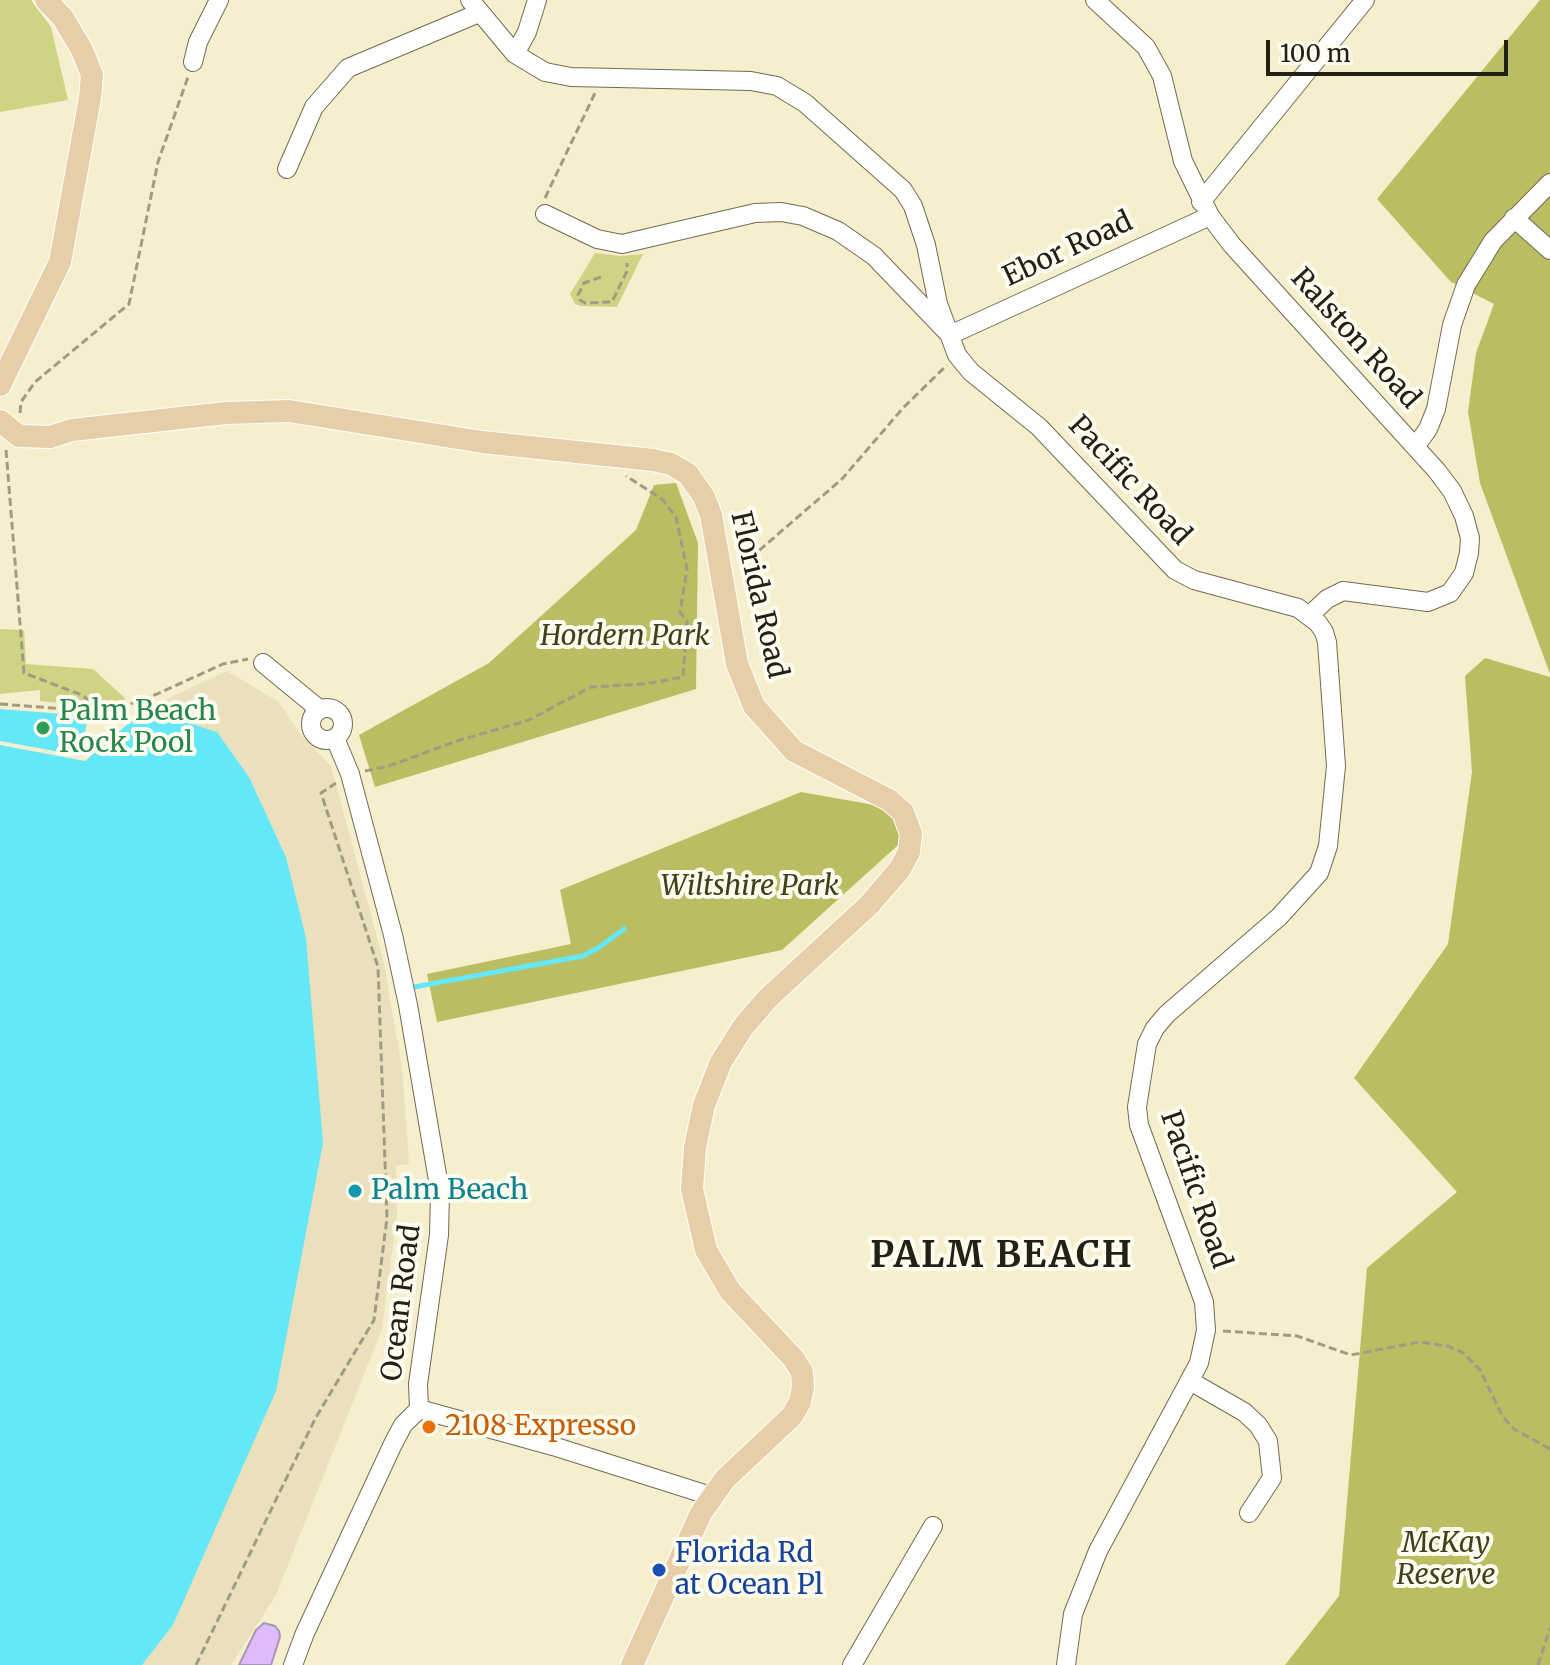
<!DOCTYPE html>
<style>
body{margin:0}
#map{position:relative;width:1550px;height:1665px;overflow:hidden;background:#f6efce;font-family:Merriweather,serif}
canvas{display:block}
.scale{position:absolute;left:1266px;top:40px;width:242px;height:36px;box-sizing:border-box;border:4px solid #232014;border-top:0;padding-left:10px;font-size:24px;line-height:28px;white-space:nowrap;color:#232014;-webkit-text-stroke:6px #fefbef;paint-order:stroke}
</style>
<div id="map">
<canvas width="1550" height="1665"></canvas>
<div class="scale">100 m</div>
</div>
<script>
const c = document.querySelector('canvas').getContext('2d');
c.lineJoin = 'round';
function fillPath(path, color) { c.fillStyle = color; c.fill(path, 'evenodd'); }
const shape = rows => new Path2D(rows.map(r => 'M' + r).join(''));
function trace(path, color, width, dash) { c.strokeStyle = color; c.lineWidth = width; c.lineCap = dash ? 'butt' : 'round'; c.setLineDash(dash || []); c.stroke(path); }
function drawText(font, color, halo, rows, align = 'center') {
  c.font = font + ' Merriweather,serif'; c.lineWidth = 8; c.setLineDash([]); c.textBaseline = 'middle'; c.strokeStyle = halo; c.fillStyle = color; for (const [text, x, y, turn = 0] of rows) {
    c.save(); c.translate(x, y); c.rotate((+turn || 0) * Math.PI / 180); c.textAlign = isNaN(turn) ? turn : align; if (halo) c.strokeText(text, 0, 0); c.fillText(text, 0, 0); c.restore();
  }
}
fillPath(shape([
 [0,0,31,0,51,27,68,100,0,112],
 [595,253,620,256,643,254,617,307,581,306,575,304,570,294],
 [0,629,24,630,26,664,93,669,126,699,98,707,40,701,40,690,0,694]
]), '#d0d383');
fillPath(shape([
 [1540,0,1550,0,1550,674,1480,483,1468,412,1476,353,1494,304,1451,282,1377,199],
 [676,483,698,543,696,689,375,787,359,735,489,663,636,530,654,485],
 [1485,658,1550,677,1550,1665,1285,1665,1339,1596,1367,1268,1457,1192,1354,1078,1448,944,1472,772,1465,676],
 [801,792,908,811,918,827,782,950,437,1022,427,974,571,944,560,890]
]), '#babd61');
fillPath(shape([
 [227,671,279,702,301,735,331,766,384,963,402,1068,409,1164,396,1166,397,1215,382,1329,276,1595,231,1665,142,1665,173,1625,306,938,286,857,249,777,217,732,145,709]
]), '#eae0bc');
fillPath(shape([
 [0,709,88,716,81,756,0,741],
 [145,709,217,732,249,777,286,857,306,938,323,1143,276,1391,173,1625,142,1665,0,1665,0,745,85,761]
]), '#64e8f7');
trace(shape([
 [414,987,583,956,598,948,624,929]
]), '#64e8f7', 5);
const building = shape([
 [264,1623,275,1626,279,1631,280,1637,271,1665,239,1665,256,1630,264,1623]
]);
fillPath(building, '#debbf9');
trace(building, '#a797b3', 2);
const minor = shape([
 [470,0,515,54,545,72,571,77,751,81,777,86,805,103,903,190,913,206,926,245,938,304,957,355,971,372,1039,427,1175,570,1194,580,1298,608,1318,623,1324,632,1327,642,1336,766,1328,846,1319,873,1279,917,1167,1014,1155,1028,1147,1044,1137,1107,1139,1125,1204,1302,1206,1330,1199,1363,1098,1551,1073,1614,1066,1665],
 [1095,0,1146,47,1162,76,1183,161,1210,216,1232,245,1437,471,1452,491,1464,516,1470,538,1469,553,1464,573,1450,593,1428,602,1343,591,1327,599,1310,615],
 [515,54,527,32,537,0],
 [193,62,198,42,219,0],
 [287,169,314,107,348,68,479,13],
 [1201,202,1365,0],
 [545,214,597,239,622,244,755,213,781,212,803,216,838,231,874,256,950,335,1210,216],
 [1514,218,1550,250],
 [1415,447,1428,429,1436,409,1452,325,1466,285,1493,241,1550,183],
 [263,663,319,709],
 '311 724a16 16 0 1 1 32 0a16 16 0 1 1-32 0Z',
 [335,738,350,774,393,935,408,1005,440,1192,439,1235,418,1384,419,1409],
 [1190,1381,1244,1412,1258,1425,1268,1441,1272,1478,1249,1513],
 [419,1409,553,1446,711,1496],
 [293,1665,305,1633,393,1444,403,1425,419,1409],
 [852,1665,933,1526]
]);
const major = shape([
 [0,385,60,262,90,98,92,75,82,50,63,18,46,0],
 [0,421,19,436,50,437,72,430,226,413,289,411,482,442,653,460,671,464,688,474,704,497,711,515,737,664,754,706,794,751,889,800,903,812,911,834,909,852,900,869,869,905,768,998,743,1027,721,1062,704,1105,695,1147,692,1189,706,1250,730,1291,793,1358,802,1372,803,1387,800,1402,792,1416,725,1479,701,1513,632,1665]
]);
trace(minor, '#726b4f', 20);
trace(major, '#fff', 24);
trace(shape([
 [545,198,595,93],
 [601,277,584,283,578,295,580,300,585,303,612,302,627,271,627,263],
 [20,413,21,402,35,382,129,304,158,162,188,77],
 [6,450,24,673,82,695,94,705,92,711,108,712,157,694,223,664,248,659],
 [741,566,842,479,903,408,947,365],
 [0,704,92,711],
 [365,771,389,766,457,741,529,720,591,687,645,684,683,677,687,621,680,612,687,569,676,517,662,499,626,476],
 [1223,1331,1297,1336,1351,1355,1419,1342,1447,1346,1462,1352,1480,1370,1503,1417,1514,1429,1550,1449],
 [196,1665,315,1419,374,1320,387,1218,378,967,321,793,336,783],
 [1538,1665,1550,1628]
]), '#a19b83', 3, [8, 4]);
trace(minor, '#fff', 18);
trace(major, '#e6cea9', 22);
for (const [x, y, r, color] of [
 [43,728,8,"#2e9e5b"],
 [355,1191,8,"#0f9aa8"],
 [429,1427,8,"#e8710a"],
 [659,1570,8,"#1a4fb4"]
]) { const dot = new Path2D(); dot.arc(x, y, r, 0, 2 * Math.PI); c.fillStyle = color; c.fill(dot); trace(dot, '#fefbef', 3); }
drawText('28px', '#232014', '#fefbef', [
 ["Ebor Road",1068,250,-25],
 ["Ralston Road",1355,339,48],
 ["Pacific Road",1129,481,47],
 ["Florida Road",758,595,77],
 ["Pacific Road",1195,1190,71],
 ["Ocean Road",402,1303,-83]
]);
drawText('italic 28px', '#40411a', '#fefbef', [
 ["Hordern Park",625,637],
 ["Wiltshire Park",750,887],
 ["McKay",1446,1544],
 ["Reserve",1446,1576]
]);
drawText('28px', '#27864d', '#fefbef', [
 ["Palm Beach",59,712],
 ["Rock Pool",59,744]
], 'left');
drawText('28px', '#0d838f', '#fefbef', [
 ["Palm Beach",371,1191]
], 'left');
drawText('28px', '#c56008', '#fefbef', [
 ["2108 Expresso",445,1427]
], 'left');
drawText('28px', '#164399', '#fefbef', [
 ["Florida Rd",675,1554],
 ["at Ocean Pl",675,1586]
], 'left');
c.letterSpacing = '2px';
drawText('bold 36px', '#232014', '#fefbef', [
 ["PALM BEACH",1002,1257]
]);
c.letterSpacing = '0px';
</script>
